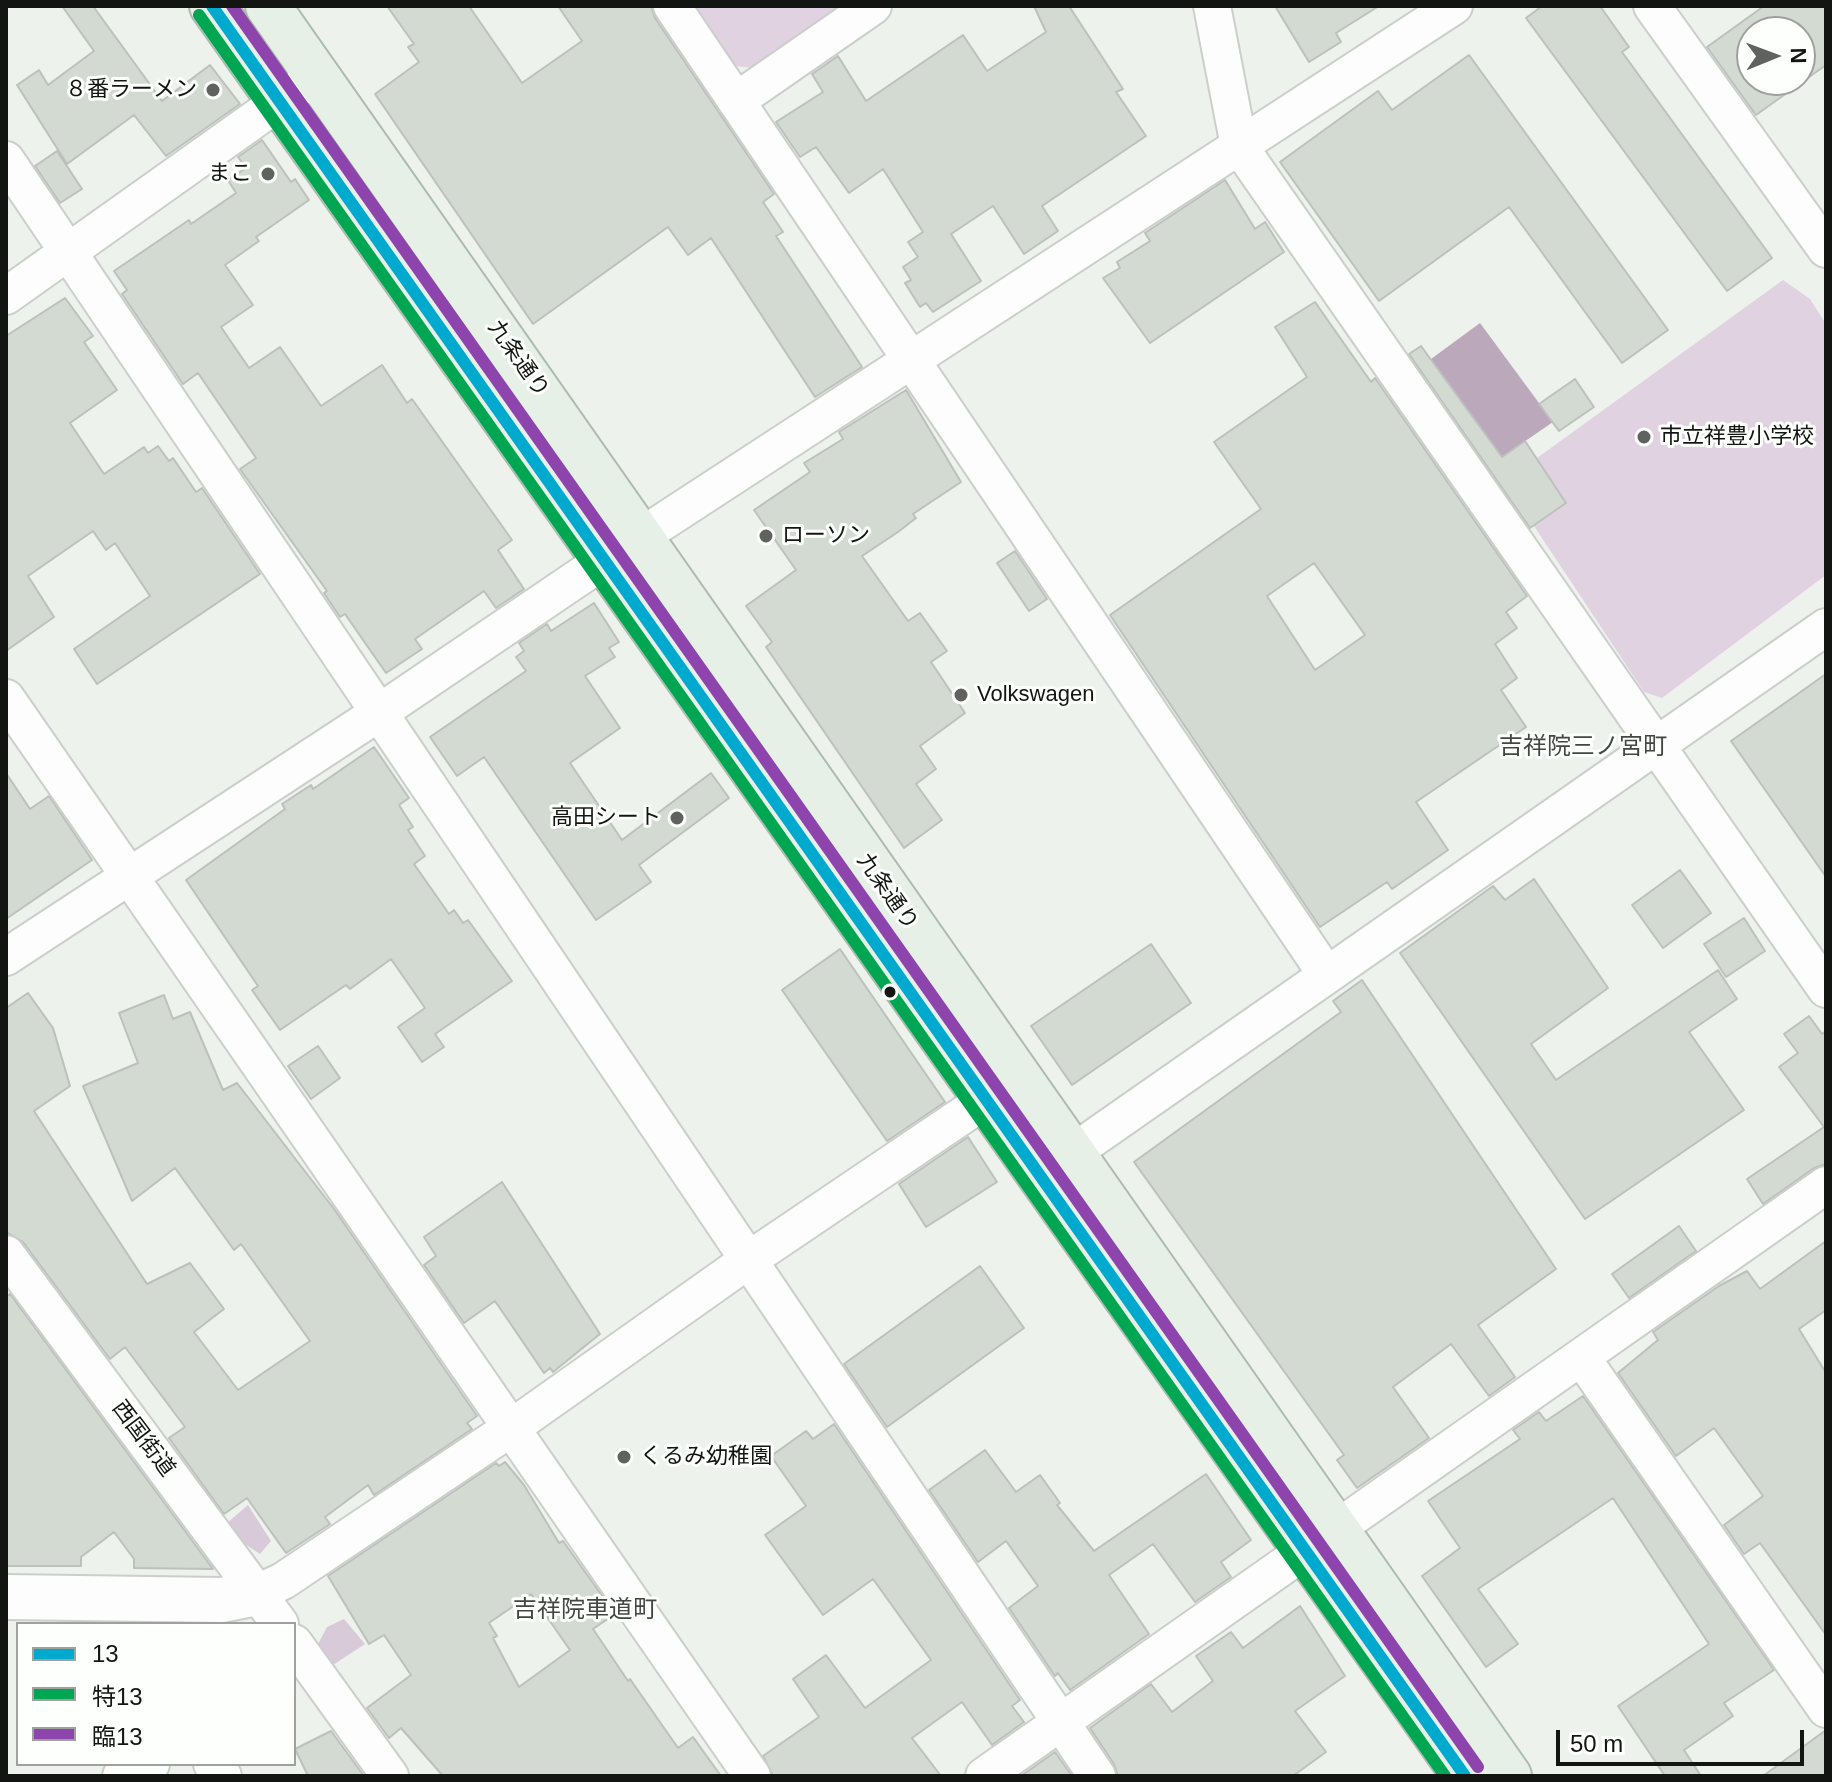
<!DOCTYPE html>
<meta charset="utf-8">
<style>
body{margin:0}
#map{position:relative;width:1832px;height:1782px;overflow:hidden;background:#edf2ed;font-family:Helvetica,"Noto Sans JP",sans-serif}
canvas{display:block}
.frame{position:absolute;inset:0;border:8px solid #121512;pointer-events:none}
.legend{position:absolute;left:16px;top:1622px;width:280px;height:144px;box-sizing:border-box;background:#fcfffc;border:2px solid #9ea19e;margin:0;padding:10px 14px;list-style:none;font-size:24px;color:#121512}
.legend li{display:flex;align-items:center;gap:16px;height:40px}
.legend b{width:40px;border:2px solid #9ea19e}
.north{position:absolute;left:1736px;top:16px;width:80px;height:80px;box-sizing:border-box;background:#fcfffc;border:2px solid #9ea19e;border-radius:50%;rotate:89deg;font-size:22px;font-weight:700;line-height:32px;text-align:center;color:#121512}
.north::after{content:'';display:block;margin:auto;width:28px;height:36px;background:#5f625f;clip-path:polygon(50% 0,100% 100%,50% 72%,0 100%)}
.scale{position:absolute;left:1556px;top:1730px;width:248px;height:36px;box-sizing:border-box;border:4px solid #121512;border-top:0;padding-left:10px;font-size:24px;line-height:28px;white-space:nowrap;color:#121512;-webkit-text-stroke:6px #fcfffc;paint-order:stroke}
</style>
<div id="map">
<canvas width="1832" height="1782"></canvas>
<div class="frame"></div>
<ul class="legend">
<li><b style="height:10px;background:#00a9ce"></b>13</li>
<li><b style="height:10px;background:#00a651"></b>特13</li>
<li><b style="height:10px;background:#8e44ad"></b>臨13</li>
</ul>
<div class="north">N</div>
<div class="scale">50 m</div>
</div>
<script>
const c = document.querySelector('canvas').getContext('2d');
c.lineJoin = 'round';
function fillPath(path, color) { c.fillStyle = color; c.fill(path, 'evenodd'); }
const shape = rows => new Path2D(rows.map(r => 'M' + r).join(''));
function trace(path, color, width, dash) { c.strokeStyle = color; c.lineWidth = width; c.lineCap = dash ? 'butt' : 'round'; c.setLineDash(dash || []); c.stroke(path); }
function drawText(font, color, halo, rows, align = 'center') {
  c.font = font + ' Helvetica,"Noto Sans JP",sans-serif'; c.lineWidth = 6; c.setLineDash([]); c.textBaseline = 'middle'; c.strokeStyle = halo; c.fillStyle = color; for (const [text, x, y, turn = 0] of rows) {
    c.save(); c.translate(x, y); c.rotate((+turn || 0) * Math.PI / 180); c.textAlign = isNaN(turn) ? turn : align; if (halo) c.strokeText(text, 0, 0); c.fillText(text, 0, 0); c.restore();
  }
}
fillPath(shape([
 [695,6,850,6,758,68,733,66],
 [1783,280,1810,299,1826,324,1826,575,1662,698,1644,692,1534,526,1566,503,1537,458]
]), '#e0d2e0');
fillPath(shape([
 [248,1505,271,1541,260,1554,239,1540,226,1524],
 [344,1619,365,1644,333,1665,318,1644,327,1627]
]), '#d9cad9');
fillPath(shape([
 [1480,323,1553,422,1502,457,1431,359]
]), '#bba8bb');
const building = shape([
 [62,6,93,6,162,101,210,65,240,104,166,156,134,115,67,164,17,85,39,70,48,85,94,51,62,6],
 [387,6,469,6,522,83,582,41,558,6,651,6,655,18,774,194,763,202,783,232,776,236,862,367,815,397,711,238,688,255,668,227,533,324,375,94,419,62,408,47,414,44,387,6],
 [1034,6,1069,6,1123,89,1116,92,1146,136,1042,206,1058,231,1024,254,993,206,951,234,981,281,933,312,926,303,920,307,905,283,911,280,903,267,918,257,908,242,923,232,883,169,849,193,816,147,800,157,776,122,823,92,812,74,838,56,866,101,963,35,987,71,1046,32,1034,6],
 [1275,6,1379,6,1336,33,1341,42,1309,62,1275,6],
 [1542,6,1600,6,1629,47,1622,52,1772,258,1727,291,1526,18,1542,6],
 [1764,6,1826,6,1826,65,1756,115,1707,47,1764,6],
 [1752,32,1800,32,1800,80,1752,80,1752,32],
 [1469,55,1668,330,1622,363,1509,207,1379,301,1280,162,1378,91,1392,110,1469,55],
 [262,140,291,182,295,179,309,200,256,237,259,241,225,265,253,305,221,327,249,368,280,347,321,406,382,365,407,403,412,399,512,540,498,550,524,589,496,608,484,591,415,639,422,649,386,673,345,614,340,617,324,593,327,591,240,469,256,458,198,373,183,384,122,294,127,290,114,271,189,220,191,224,236,193,228,180,246,168,238,157,262,140],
 [57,151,82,189,60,203,35,166,57,151],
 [1225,180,1255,229,1265,222,1284,252,1150,343,1103,278,1120,268,1117,262,1150,241,1145,233,1225,180],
 [65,298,93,336,84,342,117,390,70,423,104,474,144,447,148,453,158,446,169,461,173,458,196,492,202,488,260,574,97,684,74,649,150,596,115,543,106,550,93,531,28,576,54,617,6,651,6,336,65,298],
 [1315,302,1371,382,1375,378,1527,596,1506,612,1517,628,1495,644,1517,678,1501,690,1526,727,1416,802,1448,850,1392,889,1387,882,1320,927,1110,615,1261,509,1214,442,1307,377,1275,327,1315,302],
 [1314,563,1365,635,1315,670,1267,596,1314,563],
 [1421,346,1502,457,1525,441,1566,503,1530,528,1409,354,1421,346],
 [1575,379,1594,407,1559,431,1539,404,1575,379],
 [906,390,961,482,913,514,916,518,898,532,862,556,908,621,920,613,947,651,931,662,965,713,920,746,936,769,916,784,942,820,904,848,766,647,772,642,746,606,796,570,754,510,810,472,804,463,843,439,839,432,906,390],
 [1015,551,1047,599,1029,611,997,563,1015,551],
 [594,603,619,642,609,648,615,657,585,676,620,728,570,763,622,840,711,773,729,798,639,865,651,882,596,920,484,757,457,776,430,737,526,671,516,657,524,651,519,643,547,624,551,631,594,603],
 [1826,674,1826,877,1731,741,1826,674],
 [374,747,409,798,399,805,413,827,408,830,425,856,414,864,449,914,454,910,463,923,468,920,512,981,435,1034,444,1047,422,1062,398,1027,425,1008,391,959,350,989,346,985,280,1030,252,990,258,986,186,880,285,809,282,804,311,785,313,789,374,747],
 [6,773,30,809,49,796,92,860,6,919,6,773],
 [1680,870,1711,913,1663,948,1632,905,1680,870],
 [1534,879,1608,988,1531,1044,1556,1080,1718,970,1737,999,1689,1032,1744,1110,1585,1219,1400,953,1493,886,1505,900,1534,879],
 [1744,918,1765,951,1726,977,1704,944,1744,918],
 [1151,944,1191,1003,1072,1085,1031,1026,1151,944],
 [840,949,945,1102,887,1141,782,990,840,949],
 [1362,980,1556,1269,1478,1325,1515,1377,1489,1396,1451,1344,1393,1387,1429,1438,1357,1488,1337,1460,1344,1455,1134,1162,1341,1012,1333,1001,1362,980],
 [28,993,53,1028,70,1086,34,1111,147,1284,190,1263,224,1309,194,1332,238,1390,310,1341,241,1244,234,1250,175,1168,132,1201,83,1086,138,1063,119,1013,164,995,173,1019,190,1012,223,1090,237,1083,334,1209,477,1416,467,1423,472,1429,374,1495,368,1485,325,1517,330,1524,286,1553,247,1498,224,1514,169,1438,185,1427,125,1347,110,1359,23,1242,6,1232,6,1008,28,993],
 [1809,1016,1822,1034,1826,1031,1826,1164,1814,1168,1763,1204,1747,1179,1824,1127,1779,1067,1798,1053,1784,1034,1809,1016],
 [318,1046,340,1078,311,1099,288,1066,318,1046],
 [968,1137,997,1182,926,1227,899,1184,968,1137],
 [502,1182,600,1334,553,1372,550,1368,544,1373,495,1301,464,1323,424,1265,436,1256,424,1237,502,1182],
 [1679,1226,1696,1251,1629,1298,1612,1274,1679,1226],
 [1826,1241,1826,1310,1799,1329,1826,1373,1826,1635,1760,1543,1744,1554,1724,1525,1763,1496,1714,1428,1676,1456,1618,1373,1658,1340,1653,1332,1719,1286,1747,1271,1760,1289,1826,1241],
 [980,1266,1024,1328,887,1427,844,1364,980,1266],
 [10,1294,213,1569,134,1568,134,1559,114,1532,81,1557,81,1566,6,1566,6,1297,10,1294],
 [1583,1396,1774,1670,1724,1703,1733,1716,1684,1750,1701,1776,1665,1776,1618,1706,1709,1644,1613,1498,1478,1589,1518,1644,1486,1667,1422,1576,1460,1548,1428,1501,1520,1439,1513,1430,1539,1412,1546,1421,1583,1396],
 [834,1424,1020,1700,1012,1706,1024,1722,992,1745,962,1702,912,1738,941,1776,773,1776,763,1756,819,1717,793,1679,826,1655,865,1708,931,1660,873,1579,823,1615,765,1535,806,1506,771,1456,806,1431,813,1439,834,1424],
 [985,1450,1016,1492,1040,1475,1060,1503,1057,1505,1094,1551,1206,1474,1251,1540,1221,1562,1231,1577,1195,1602,1153,1544,1109,1575,1149,1634,1070,1690,1058,1673,1055,1676,1009,1608,1038,1586,1006,1541,978,1562,929,1490,985,1450],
 [505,1462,524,1485,559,1543,563,1541,615,1614,593,1629,628,1681,630,1679,678,1748,693,1737,721,1776,443,1776,401,1728,389,1738,367,1708,411,1675,384,1635,369,1644,328,1576,496,1463,499,1466,505,1462],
 [531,1594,570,1650,519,1687,493,1638,497,1636,489,1623,531,1594],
 [1300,1606,1345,1676,1295,1711,1326,1752,1293,1776,1118,1776,1114,1764,1090,1728,1151,1684,1172,1712,1213,1681,1196,1656,1231,1632,1243,1648,1300,1606],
 [1826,1730,1826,1776,1763,1776,1826,1730],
 [331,1731,364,1776,308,1776,295,1749,331,1731],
 [1055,1752,1072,1776,1021,1776,1055,1752]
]);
fillPath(building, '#d2dad2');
trace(building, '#bdc0bd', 2);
const minor = shape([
 [672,6,1326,974],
 [1212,6,1239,146,1826,989],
 [1652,6,1826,249],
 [736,101,873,6],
 [6,160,1097,1776],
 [6,296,303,85],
 [6,698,752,1776],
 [6,957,377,714,606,559,1454,6],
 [1052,1167,1826,627],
 [6,1254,280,1624],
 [1582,1358,1826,1709],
 [257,1593,283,1581,511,1428,747,1261,1009,1084],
 [294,1643,390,1776],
 [212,1764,223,1776],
 [121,1776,151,1764],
 [984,1776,1826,1185]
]);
const tertiary = shape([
 [6,1597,222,1600,257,1593]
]);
const trunk = shape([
 [212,6,1465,1776],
 [268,6,1509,1776]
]);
trace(minor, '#cbcfcb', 40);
trace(tertiary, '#cbcfcb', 48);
trace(trunk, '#adbaae', 48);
trace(minor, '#fcfdfc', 36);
trace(tertiary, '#fcfdfc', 44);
trace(trunk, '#e6f0e7', 44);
trace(shape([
 [212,6,1465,1776]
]), '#00a9ce', 12);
trace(shape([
 [199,15,1445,1776]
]), '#00a651', 12);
trace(shape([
 [232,6,1478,1767]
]), '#8e44ad', 12);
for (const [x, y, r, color] of [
 [213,90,8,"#5f625f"],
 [268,174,8,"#5f625f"],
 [1644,437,8,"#5f625f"],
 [766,536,8,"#5f625f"],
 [961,695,8,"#5f625f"],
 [677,818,8,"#5f625f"],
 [890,992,7,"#121512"],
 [624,1457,8,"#5f625f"]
]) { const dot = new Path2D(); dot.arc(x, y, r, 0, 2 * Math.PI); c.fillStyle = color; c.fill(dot); trace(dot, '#fcfffc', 3); }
drawText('22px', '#121512', '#fcfffc', [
 ["８番ラーメン",197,90,"right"],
 ["まこ",252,174,"right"],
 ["市立祥豊小学校",1660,437],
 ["ローソン",782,536],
 ["Volkswagen",977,695],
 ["高田シート",661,818,"right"],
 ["くるみ幼稚園",640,1457]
], 'left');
drawText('22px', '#121512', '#fcfffc', [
 ["九条通り",518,359,55],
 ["九条通り",887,892,55],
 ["西国街道",143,1439,53]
]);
drawText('24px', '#424742', '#fcfffc', [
 ["吉祥院三ノ宮町",1583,747],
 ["吉祥院車道町",585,1610]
]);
</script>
